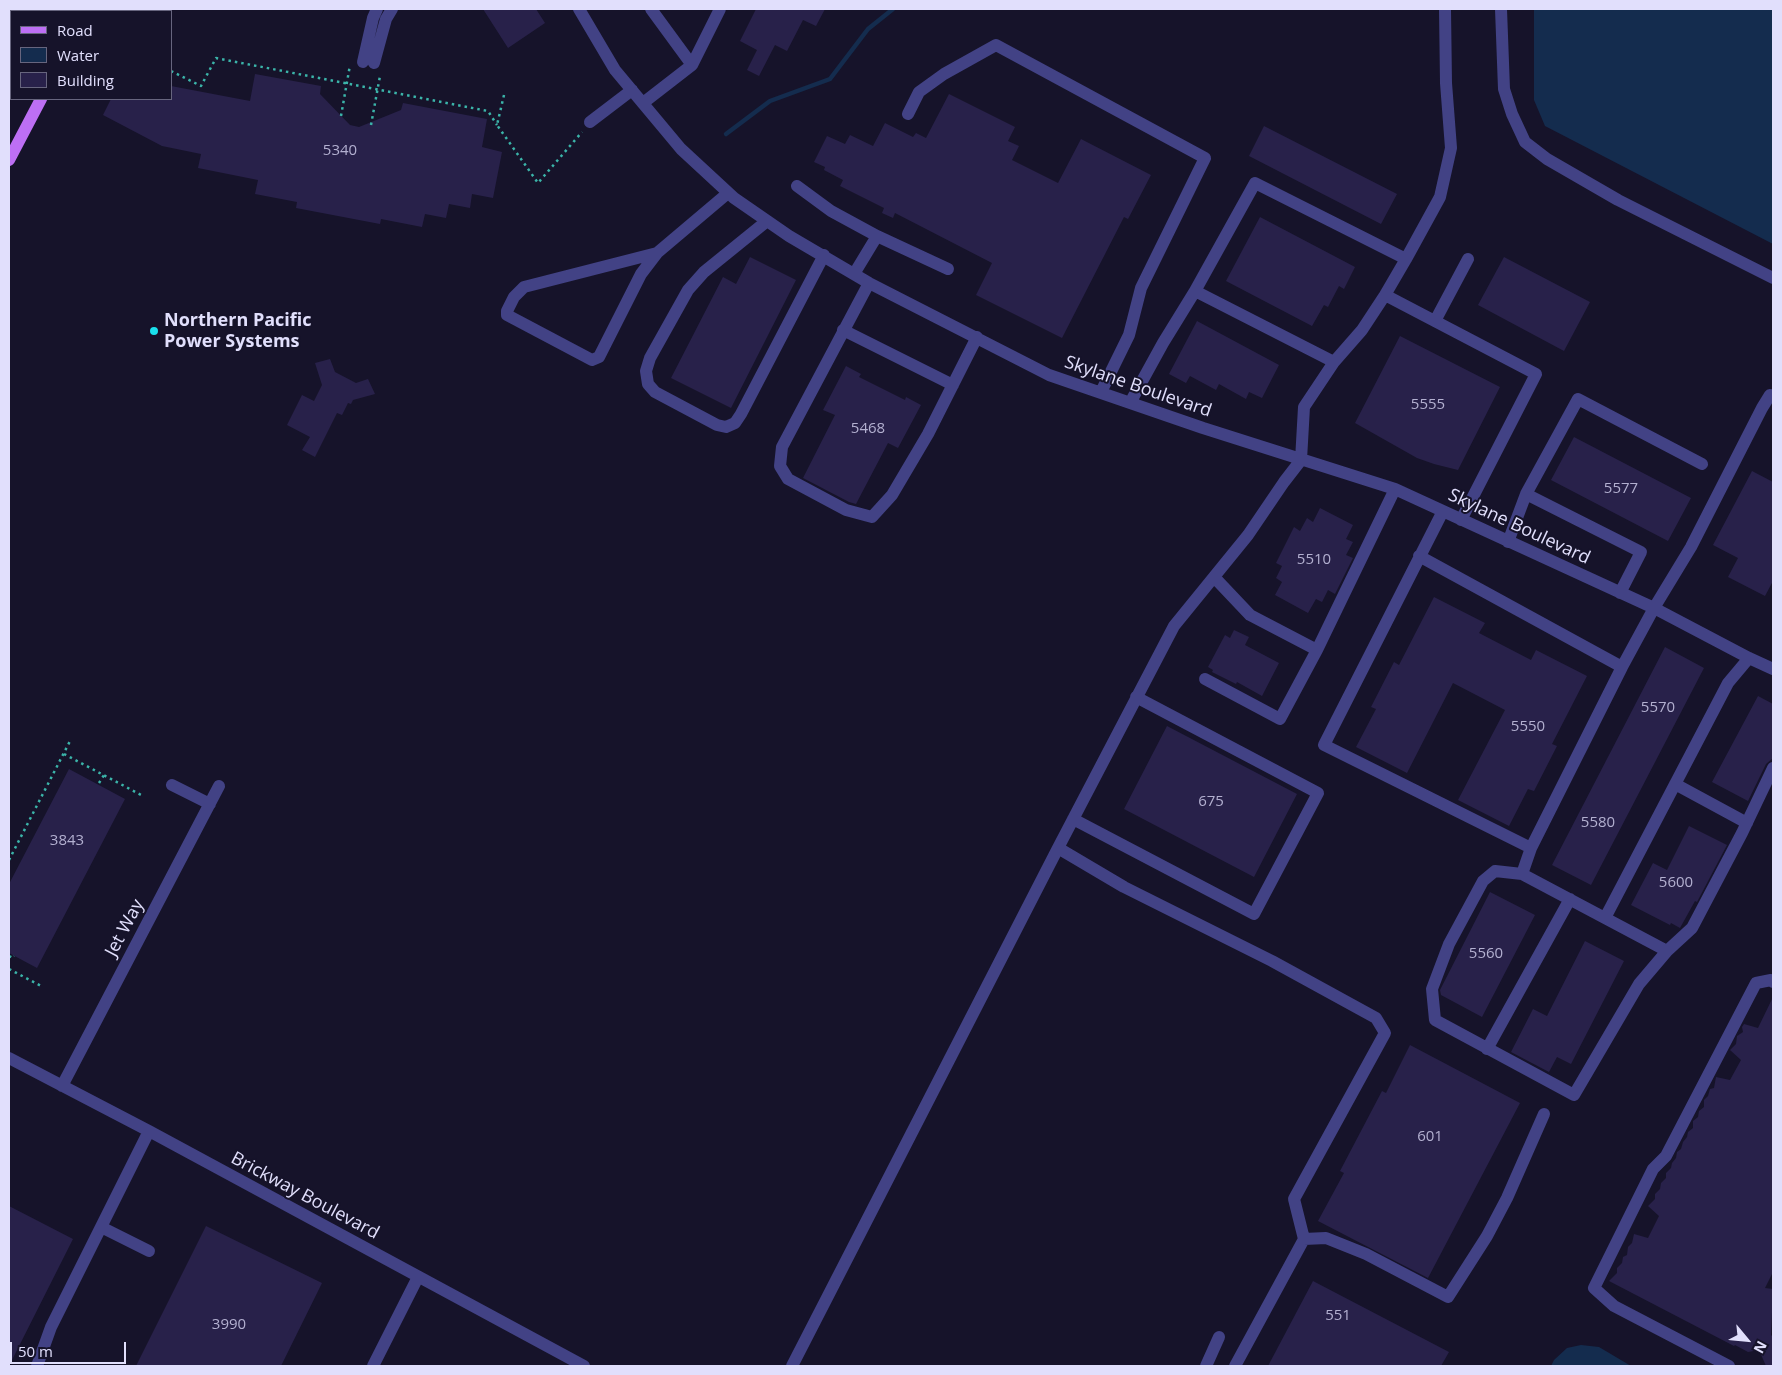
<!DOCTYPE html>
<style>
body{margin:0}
#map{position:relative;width:1782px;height:1375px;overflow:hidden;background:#16132a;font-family:"Open Sans",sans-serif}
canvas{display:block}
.frame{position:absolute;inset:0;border:10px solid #e1dffc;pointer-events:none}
.legend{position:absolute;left:10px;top:10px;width:162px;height:90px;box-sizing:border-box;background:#16132a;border:1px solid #67657e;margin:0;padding:6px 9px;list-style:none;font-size:15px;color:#e1dffc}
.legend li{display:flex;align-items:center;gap:10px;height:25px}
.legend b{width:25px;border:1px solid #67657e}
.north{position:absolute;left:1722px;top:1315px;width:50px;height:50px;-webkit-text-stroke:4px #16132a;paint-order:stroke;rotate:118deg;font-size:14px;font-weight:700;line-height:20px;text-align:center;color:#e1dffc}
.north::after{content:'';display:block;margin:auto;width:18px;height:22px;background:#e1dffc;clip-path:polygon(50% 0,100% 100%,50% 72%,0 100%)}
.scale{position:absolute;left:10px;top:1342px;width:116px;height:22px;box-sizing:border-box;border:2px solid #e1dffc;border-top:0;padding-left:6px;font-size:15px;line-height:18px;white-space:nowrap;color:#e1dffc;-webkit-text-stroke:4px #16132a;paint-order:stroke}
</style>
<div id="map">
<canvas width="1782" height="1375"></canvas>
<div class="frame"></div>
<ul class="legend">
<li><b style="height:6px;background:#bd6ff4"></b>Road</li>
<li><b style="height:14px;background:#142c4e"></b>Water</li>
<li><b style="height:14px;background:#28214a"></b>Building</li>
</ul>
<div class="north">N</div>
<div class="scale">50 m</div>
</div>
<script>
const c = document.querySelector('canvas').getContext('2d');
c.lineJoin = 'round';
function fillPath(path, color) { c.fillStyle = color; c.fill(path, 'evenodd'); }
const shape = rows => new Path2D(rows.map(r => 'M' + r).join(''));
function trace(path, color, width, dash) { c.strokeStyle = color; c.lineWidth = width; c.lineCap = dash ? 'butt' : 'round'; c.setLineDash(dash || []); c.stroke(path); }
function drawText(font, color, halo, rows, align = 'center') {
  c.font = font + ' "Open Sans",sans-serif'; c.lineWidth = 4; c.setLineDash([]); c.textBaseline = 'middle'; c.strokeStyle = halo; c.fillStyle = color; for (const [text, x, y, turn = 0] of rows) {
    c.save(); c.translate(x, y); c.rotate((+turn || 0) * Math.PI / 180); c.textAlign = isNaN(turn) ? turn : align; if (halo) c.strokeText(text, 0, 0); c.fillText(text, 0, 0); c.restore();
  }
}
fillPath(shape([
 [1534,9,1773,9,1773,244,1545,126,1534,100],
 [1581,1345,1599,1347,1631,1366,1551,1366,1554,1360,1567,1348]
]), '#142c4e');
trace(shape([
 [726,134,770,101,830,79,868,29,893,9]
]), '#142c4e', 4.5);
fillPath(shape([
 [483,9,536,9,545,23,508,48],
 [756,9,825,9,816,26,803,20,787,51,775,45,759,76,747,70,757,50,740,41],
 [255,74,321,86,320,94,350,125,359,127,401,110,403,103,487,119,482,147,502,152,493,198,472,194,470,208,449,204,446,218,425,214,422,227,381,219,380,224,296,208,297,202,255,194,258,180,198,168,201,154,162,146,103,115,111,99,171,99,171,86,250,101],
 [949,94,1015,127,1008,141,1019,146,1012,160,1058,183,1081,139,1151,175,1128,219,1124,217,1062,338,976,295,992,263,895,213,893,218,882,213,884,208,840,186,843,180,824,170,825,167,814,162,827,136,845,144,850,135,873,146,885,123,913,137,916,133,926,138],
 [1264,126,1397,194,1381,224,1249,156],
 [1260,217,1355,267,1344,289,1339,286,1328,307,1324,305,1312,326,1226,281],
 [750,257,796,280,731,408,671,378,723,277,736,284],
 [1504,257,1590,302,1564,351,1478,305],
 [1197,321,1279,365,1262,398,1249,392,1246,399,1219,384,1216,390,1190,376,1186,383,1169,374],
 [1400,336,1500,387,1458,470,1434,464,1417,458,1355,423],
 [330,359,335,372,356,383,368,379,375,394,353,400,351,404,348,403,342,415,337,413,315,457,302,450,310,437,287,425,302,395,314,401,322,385,315,363],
 [846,366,861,374,859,377,905,400,906,397,921,405,898,448,888,443,856,504,849,502,803,478,835,415,823,410],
 [1574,437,1691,498,1668,541,1551,480],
 [1752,471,1773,482,1773,581,1765,596,1728,577,1738,558,1713,545],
 [1320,508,1353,525,1346,539,1353,542,1346,555,1353,558,1335,594,1328,590,1322,602,1316,599,1308,613,1275,595,1282,582,1276,578,1282,566,1276,563,1294,527,1300,531,1307,518,1313,522],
 [1434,597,1485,623,1479,633,1531,660,1536,650,1587,676,1552,744,1557,746,1534,791,1528,789,1509,826,1458,800,1505,710,1453,683,1407,773,1356,747,1376,709,1371,707,1394,662,1399,665],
 [1234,630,1249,637,1245,645,1279,663,1262,696,1237,682,1236,684,1212,672,1213,670,1208,667,1225,635,1230,638],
 [1665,647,1704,668,1591,885,1552,865],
 [1758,696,1773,704,1773,758,1766,764,1748,801,1712,782],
 [1167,726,1297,794,1254,877,1124,809],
 [69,769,125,799,37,968,9,953,9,884],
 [1689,826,1727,845,1697,902,1695,901,1680,928,1671,923,1670,925,1631,905,1653,863,1667,870],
 [1490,892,1535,915,1482,1017,1441,995,1440,990],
 [1585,941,1624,961,1571,1064,1557,1057,1549,1072,1511,1052,1533,1009,1547,1016],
 [1773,997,1773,1272,1765,1288,1773,1289,1771,1336,1773,1334,1773,1366,1766,1366,1759,1350,1748,1352,1735,1345,1734,1346,1609,1281,1617,1273,1617,1268,1622,1263,1623,1257,1627,1255,1628,1247,1632,1243,1634,1234,1648,1238,1659,1216,1648,1206,1655,1199,1655,1194,1660,1189,1661,1183,1666,1178,1666,1173,1671,1168,1672,1163,1676,1158,1677,1152,1681,1149,1683,1142,1687,1137,1688,1132,1693,1128,1693,1121,1698,1117,1699,1111,1704,1107,1704,1100,1708,1096,1710,1089,1714,1088,1716,1077,1730,1080,1741,1060,1730,1050,1736,1044,1737,1036,1743,1032,1742,1027,1744,1024,1758,1028],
 [1410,1045,1520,1103,1428,1278,1318,1221,1344,1173,1340,1171,1382,1091,1386,1093],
 [9,1206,73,1239,9,1366],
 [206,1226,322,1283,281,1366,136,1366],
 [1313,1281,1449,1352,1441,1366,1268,1366]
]), '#28214a');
trace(shape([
 [171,71,201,86,216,58,488,111,497,125],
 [504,95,497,125,538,183,582,132],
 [341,116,350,65],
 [371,125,380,76],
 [64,754,143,796],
 [99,783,104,775],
 [9,860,70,741],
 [9,956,13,958,14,956],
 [9,969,43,987]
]), '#3bb4a9', 2.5, [2.5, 4]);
trace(shape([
 [579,9,615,70,681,149,734,198,789,236,869,283,1049,375,1203,428,1395,489,1654,608,1749,658,1773,669],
 [1501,9,1504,89,1512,114,1525,142,1547,159,1618,200,1773,278],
 [363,62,373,18,377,9],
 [374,63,386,19,392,9],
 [692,65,720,9],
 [643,103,692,65,651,9],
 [908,114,919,92,944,74,996,45,1205,158,1141,288,1129,335,1101,392],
 [590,122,632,90],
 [797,186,831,211,877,236,854,274],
 [767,221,704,272,688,290,650,358,646,371,648,384,655,392,717,425,726,427,735,423,741,414,824,255],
 [877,236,948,269],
 [657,253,524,287,514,297,507,311,507,315,592,360,599,357,641,274,657,253,728,193],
 [1406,259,1440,197,1451,148,1446,83,1445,9],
 [869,283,782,447,780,466,788,479,846,510,872,517,892,495,928,434,977,337],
 [1195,291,1255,183,1406,259,1385,295,1362,330,1334,362],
 [1385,295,1536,374,1461,520],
 [1435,321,1468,259],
 [843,330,953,385],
 [1130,403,1163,343,1195,291,1334,362,1304,407,1301,460,1284,482,1248,535,1174,626,1058,848,1124,887,1272,961,1376,1018,1385,1033,1294,1199,1304,1239,1235,1366],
 [1526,494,1641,552,1620,593],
 [1443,511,1324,745,1531,848,1622,667,1654,608,1691,547,1762,408,1770,395,1773,396],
 [1508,542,1526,494,1578,399,1702,464],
 [1419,556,1622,667],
 [1317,650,1395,489],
 [1205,679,1280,719,1317,650,1250,615,1214,577],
 [1675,784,1747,823],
 [172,785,210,804],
 [1073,819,1254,914,1318,793,1136,697],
 [1531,848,1522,874,1667,951,1692,928,1742,833,1773,768],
 [1522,874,1495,871,1483,881,1449,944,1432,989,1435,1020,1574,1095,1639,984,1667,951],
 [1605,918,1728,683,1749,658],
 [1487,1049,1570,899],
 [9,1058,149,1131,584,1366],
 [62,1086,219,786],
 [101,1227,149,1251],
 [1304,1239,1326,1238,1366,1254,1448,1297,1487,1236,1507,1198,1544,1114],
 [37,1366,51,1327,149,1131],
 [373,1366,418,1277],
 [792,1366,1058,848],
 [1206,1366,1219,1337],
 [1729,1366,1614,1306,1594,1288,1653,1169,1666,1156,1756,983,1771,980,1773,982]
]), '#424285', 12);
trace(shape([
 [86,11,87,9],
 [9,160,41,99]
]), '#bd6ff4', 12);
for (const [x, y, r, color] of [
 [154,331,5,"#1ae0ed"]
]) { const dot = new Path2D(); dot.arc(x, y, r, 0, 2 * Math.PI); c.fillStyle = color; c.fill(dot); trace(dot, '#16132a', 2); }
drawText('15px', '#b3b0d0', null, [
 ["5340",340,151],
 ["5555",1428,405],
 ["5468",868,429],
 ["5577",1621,489],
 ["5510",1314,560],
 ["5570",1658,708],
 ["5550",1528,727],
 ["675",1211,802],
 ["5580",1598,823],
 ["3843",67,841],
 ["5600",1676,883],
 ["5560",1486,954],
 ["601",1430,1137],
 ["551",1338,1316],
 ["3990",229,1325]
]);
drawText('bold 18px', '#e1dffc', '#16132a', [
 ["Northern Pacific",164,321],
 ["Power Systems",164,342]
], 'left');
drawText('18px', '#e1dffc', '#16132a', [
 ["Skylane Boulevard",1138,387,19],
 ["Skylane Boulevard",1519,527,25],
 ["Jet Way",125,928,-62],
 ["Brickway Boulevard",305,1196,28]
]);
</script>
